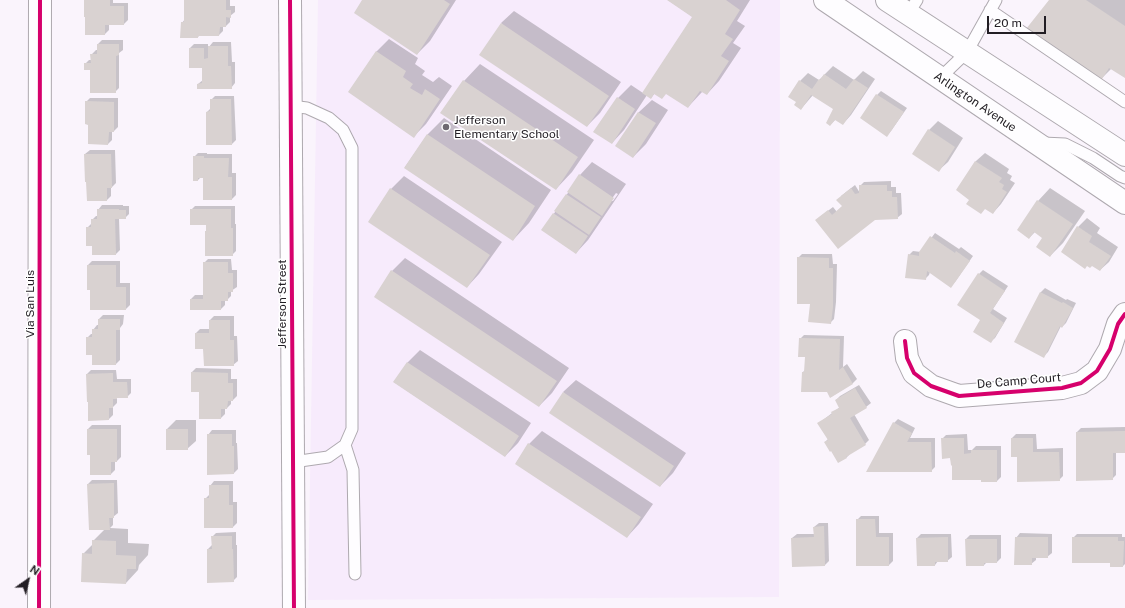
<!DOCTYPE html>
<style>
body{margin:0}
#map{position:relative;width:1125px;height:608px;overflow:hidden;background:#faf4fc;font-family:"Public Sans",sans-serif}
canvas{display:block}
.north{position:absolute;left:8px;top:560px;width:40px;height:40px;-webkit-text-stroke:3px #fff;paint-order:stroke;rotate:34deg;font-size:11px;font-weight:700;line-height:16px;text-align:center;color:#221e24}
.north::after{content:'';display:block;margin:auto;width:14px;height:18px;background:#221e24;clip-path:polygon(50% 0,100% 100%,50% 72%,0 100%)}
.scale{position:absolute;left:987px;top:16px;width:59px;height:18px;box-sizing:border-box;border:2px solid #221e24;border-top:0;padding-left:5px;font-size:12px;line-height:14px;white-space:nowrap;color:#221e24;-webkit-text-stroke:3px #fff;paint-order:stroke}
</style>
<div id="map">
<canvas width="1125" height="608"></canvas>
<div class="north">N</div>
<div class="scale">20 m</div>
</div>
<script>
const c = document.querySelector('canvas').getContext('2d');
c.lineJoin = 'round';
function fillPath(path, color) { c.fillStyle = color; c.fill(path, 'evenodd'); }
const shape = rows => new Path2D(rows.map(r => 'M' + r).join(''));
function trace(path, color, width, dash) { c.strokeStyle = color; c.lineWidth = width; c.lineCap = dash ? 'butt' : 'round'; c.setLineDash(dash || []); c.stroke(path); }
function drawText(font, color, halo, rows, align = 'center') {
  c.font = font + ' "Public Sans",sans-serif'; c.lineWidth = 3; c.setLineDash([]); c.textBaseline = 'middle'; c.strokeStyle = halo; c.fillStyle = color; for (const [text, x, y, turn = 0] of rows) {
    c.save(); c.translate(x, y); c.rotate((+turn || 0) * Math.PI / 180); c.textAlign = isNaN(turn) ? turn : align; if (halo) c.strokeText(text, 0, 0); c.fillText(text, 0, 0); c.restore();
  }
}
fillPath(shape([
 [318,0,780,0,779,597,308,600]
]), '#f7ebfc');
fillPath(shape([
 [85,0,113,0,113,3,128,3,128,20,124,24,109,24,109,30,105,34],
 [185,0,230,0,230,6,235,6,235,12,230,16,230,22,226,26,223,26,223,31,219,35,200,35,198,37,182,23,185,19],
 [363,0,456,0,430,41,417,54],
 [668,0,750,0,737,21,745,26,733,43,741,48,719,81,707,94,703,91,688,107,667,93,655,93,651,98,647,95,624,130,612,143,595,132,618,98,631,85,643,93,693,17],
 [1050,0,1125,0,1125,77,1112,68,1102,78],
 [514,11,621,82,600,113,587,126,501,23],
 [389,39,418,58,415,64,425,71,422,75,433,82,439,77,452,86,426,124,414,136,376,52],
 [102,40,123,40,123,50,119,53,119,88,115,92,85,64,89,60,92,60,91,55,96,50,98,50,98,44],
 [213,42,231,42,232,62,235,62,235,83,231,88,198,84,203,80,203,67,190,48,194,44,208,44,208,48],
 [480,64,594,140,572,172,556,189,464,81],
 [833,66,854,80,863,71,875,79,851,115,843,124,836,119,830,125,834,109,813,95,801,109,797,102,800,81,808,73,819,80],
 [881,91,907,108,891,131,887,135,877,95],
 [215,96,234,96,236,140,232,144,207,112,211,108,211,100],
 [90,98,118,98,118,127,114,131,112,131,112,140,108,144,89,124,86,102],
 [652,100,668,110,646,144,633,157,617,146,639,112],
 [444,118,551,190,529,223,513,240,405,167,428,134],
 [938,121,963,138,948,162,939,170,929,130],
 [90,150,115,150,116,183,111,188,111,196,107,200,85,154],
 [198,153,207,153,207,154,232,154,232,173,236,173,236,195,232,199,204,199,204,177,201,177,198,180,194,157],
 [985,153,1009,169,1007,173,1012,176,1010,180,1015,183,1001,204,993,213,957,190,976,161],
 [592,162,626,184,588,240,576,253,543,230,580,175],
 [616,193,618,194,613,201,610,201],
 [404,176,502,242,479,274,467,287,391,189],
 [891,181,891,187,896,187,896,193,901,193,902,214,897,218,821,216,833,207,837,212,843,206,841,196,855,185,860,193,860,186,864,182],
 [1050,188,1085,211,1063,243,1050,256,1043,237,1035,232,1029,238,1038,201],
 [102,205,123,205,123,206,129,206,129,214,125,218,119,218,120,250,116,254,93,245,87,228,91,224,92,224,92,220,96,216,98,216,98,210],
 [195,206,235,206,235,224,236,224,236,251,232,255,207,230,207,224,191,210],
 [1087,218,1100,228,1097,233,1118,247,1109,262,1100,270,1078,227],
 [935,233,959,249,961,247,973,256,955,282,951,286,930,272,929,275,925,279,909,255,913,251,921,252],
 [802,254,832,254,833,264,837,264,836,302,834,319,830,323,811,303,798,258],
 [405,258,569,368,552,393,539,406,392,271],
 [208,259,231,259,232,270,237,270,237,287,231,291,231,296,227,300,225,300,225,305,221,309,191,299,195,295,204,295,204,263],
 [92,261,120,261,120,283,130,283,130,305,126,309,91,289,88,265],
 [983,270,1008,286,993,309,1007,318,995,338,990,342,982,320,979,274],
 [1045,288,1066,300,1067,299,1076,303,1066,323,1062,327,1061,326,1048,352,1044,356,1016,342,1041,292],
 [103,315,124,315,123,324,120,328,120,360,116,364,93,364,93,354,87,338,91,334,93,334,93,330,97,325,99,325,99,319],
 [214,316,234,316,234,336,237,336,238,361,233,365,204,348,196,348,196,333,200,329,210,329,210,320],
 [804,335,844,336,843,367,847,364,857,379,853,383,831,397,828,391,803,372,805,370,806,356,800,339],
 [420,350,531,423,518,443,505,456,394,382,408,362],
 [196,368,231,369,231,379,237,379,237,396,233,400,231,400,231,404,227,408,225,408,225,414,221,418,192,372],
 [91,370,116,370,117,379,131,379,131,393,127,397,117,398,117,403,113,407,113,415,109,419,87,374],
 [576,380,686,453,673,473,660,486,563,392],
 [859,385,871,403,866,407,854,414,869,440,865,444,851,453,846,458,825,442,828,439,819,423,840,407,836,400,840,396],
 [898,419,915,428,910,438,935,438,935,467,931,471,868,471,894,423],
 [176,420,196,420,196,441,187,449,167,429],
 [92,425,121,425,121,457,117,461,115,461,115,470,111,474,91,454,88,429],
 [1125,427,1125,451,1116,452,1116,475,1112,479,1077,432,1081,428],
 [212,430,236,430,236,443,237,443,238,469,234,473,208,435],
 [542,431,653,504,639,524,627,537,516,463,529,444],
 [967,434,968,450,972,450,976,446,1001,446,1001,477,997,481,982,479,953,465,942,439,946,435],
 [1016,434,1036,434,1037,449,1063,448,1063,476,1059,480,1018,456,1012,438],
 [92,480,117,480,118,513,113,517,113,525,110,528,128,529,128,543,149,544,148,555,139,565,138,570,126,583,83,554,93,544,93,541,105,529,90,529,88,484],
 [214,481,233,481,233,502,237,502,237,523,233,527,205,527,205,499,210,494,210,486],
 [861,516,879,516,879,533,893,533,893,561,889,565,857,565,857,520],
 [819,523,828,523,829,561,825,565,792,538,797,534,815,534,814,527],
 [236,532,236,545,237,545,237,577,233,581,208,549,212,545,212,537,216,533],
 [1020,533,1052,534,1052,553,1047,557,1036,557,1036,560,1031,564,1016,538],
 [921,534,951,534,952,557,947,561,938,561,935,565,918,565,917,538],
 [1077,534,1122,534,1122,537,1125,537,1125,564,1123,566,1111,562,1073,538],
 [970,535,1001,535,1001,558,997,562,987,562,984,565,966,539]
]), '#0003');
fillPath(shape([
 [84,0,110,0,110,6,124,6,124,25,105,25,105,35,85,35,85,17,84,17],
 [184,0,226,0,226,10,231,10,231,18,226,17,226,27,220,27,219,36,198,36,198,38,180,38,181,22,184,22],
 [362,0,444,0,450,4,417,55,354,13],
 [667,0,726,0,740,10,725,34,733,39,721,56,729,61,707,95,700,91,688,108,666,94,662,99,654,94,651,99,642,93,692,17],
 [1049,0,1086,0,1125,26,1125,78,1109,68,1102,79,1026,29],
 [501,23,609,96,587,127,479,55],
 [97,44,119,44,119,55,116,56,116,93,90,93,90,70,84,70,84,63,91,63,90,54,97,54],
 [208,46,228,46,228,66,231,66,232,89,197,89,197,84,202,83,202,68,189,68,189,48,204,48,204,59,208,58],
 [376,51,406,71,403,77,413,84,410,88,422,95,425,89,440,99,414,138,348,92],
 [824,74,846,89,854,79,868,88,843,125,835,120,830,126,826,123,833,109,811,95,801,110,794,105,796,102,788,97,799,80,812,89,819,79,820,80],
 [463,80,578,157,556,190,440,113],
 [876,94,904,112,887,137,860,118],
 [617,97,635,109,612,144,593,132],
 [210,99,231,99,232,145,206,145,206,112,210,111],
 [85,101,114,102,114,132,109,132,108,145,88,144,88,125,85,124],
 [638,112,656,123,633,158,615,146],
 [928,129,955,147,939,172,912,154],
 [427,134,535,206,513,241,404,168],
 [84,154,111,154,112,188,107,188,107,201,87,201,86,182,85,182],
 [193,156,204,156,204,158,229,158,228,177,232,177,232,200,203,200,203,178,198,178,198,181,193,181],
 [975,161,1002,178,999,182,1004,185,1002,189,1007,192,993,214,985,209,981,214,966,204,969,200,956,190],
 [579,174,614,198,602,216,567,192],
 [859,185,887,185,887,191,892,191,892,197,897,197,898,219,875,220,838,249,815,220,828,210,832,215,842,206,836,200,851,188,855,194,859,193],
 [390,188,490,255,467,288,368,222],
 [566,194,601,217,589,235,554,211],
 [1037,200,1073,224,1050,257,1036,247,1042,238,1034,232,1029,239,1017,230],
 [97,209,119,209,119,210,126,210,126,219,115,219,116,255,92,255,92,246,86,246,86,227,91,227,91,219,97,219],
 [190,209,231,209,231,228,233,228,233,256,205,256,205,231,206,231,206,225,190,225],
 [553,213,588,236,576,254,541,230],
 [1077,226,1092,236,1089,242,1111,256,1100,271,1092,266,1090,268,1087,266,1085,269,1061,252],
 [930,236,955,253,956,251,970,261,951,288,927,271,926,280,905,278,908,254,919,256,919,252],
 [797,257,829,258,829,268,833,268,833,307,831,324,808,322,810,304,797,304],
 [203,262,228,262,228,273,233,273,233,292,228,292,228,301,221,301,221,310,190,310,190,299,203,299],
 [87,265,116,265,116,287,126,287,126,310,90,310,90,290,87,290],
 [391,270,557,381,539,407,374,297],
 [978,273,1005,291,990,313,1004,323,991,343,973,332,980,320,957,305],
 [1040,292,1062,303,1063,302,1073,308,1062,328,1060,326,1044,358,1014,342],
 [98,319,120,319,120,330,116,330,116,365,92,365,92,355,86,355,86,337,92,337,92,329,98,329],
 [209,320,230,320,230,340,234,340,234,366,204,366,203,349,195,349,195,333,209,333],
 [799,338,840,339,839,370,843,367,853,384,830,398,827,392,801,392,802,372,804,372,805,357,798,357],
 [407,362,519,436,505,457,393,382],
 [191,372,228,373,228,383,233,383,233,401,228,401,227,409,221,409,221,419,199,419,199,392,191,392],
 [113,373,113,382,127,382,128,398,117,398,117,399,113,399,113,408,109,408,109,420,88,421,88,402,87,402,86,374],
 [855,388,867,408,850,418,866,445,846,457,847,458,838,463,831,451,830,452,824,442,828,440,817,423,832,414,831,412,839,408,835,400],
 [563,392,674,466,660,487,549,413],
 [893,422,912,433,907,442,931,442,932,472,866,472],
 [87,429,117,429,117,462,111,462,111,475,90,475,90,455,87,455],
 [166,429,188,429,188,450,166,450],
 [1125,431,1125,453,1113,453,1113,480,1076,481,1076,432],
 [207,434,232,434,232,446,234,446,234,474,207,475],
 [941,438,964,438,964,454,971,453,971,450,997,450,997,482,981,482,981,480,952,480,952,466,951,465,950,458,942,459],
 [1011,438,1033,438,1033,452,1059,452,1060,481,1017,482,1017,457,1011,457],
 [528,443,641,517,627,538,515,464],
 [114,483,114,518,109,518,110,530,89,530,87,484],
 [209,485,229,485,229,505,233,505,233,528,204,528,204,498,209,498],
 [856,519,875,519,876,537,889,537,889,566,856,566],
 [824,526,825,566,792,567,791,538,814,537,813,527],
 [211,536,232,536,232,549,233,549,234,582,207,583,207,549,212,549],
 [948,537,948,562,935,562,935,566,917,566,916,538],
 [1015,537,1048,537,1048,558,1032,558,1032,565,1014,565],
 [1072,537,1118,537,1118,541,1124,541,1123,567,1110,567,1110,563,1072,563],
 [965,539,997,539,997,563,984,563,984,566,966,566],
 [92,540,116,541,116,555,136,556,136,569,127,569,126,584,81,582,82,553,92,554]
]), '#d9d2d1');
const lane = shape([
 [990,10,1125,102],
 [908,14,917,0],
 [940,78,967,52,996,0],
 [291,106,307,108,329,118,343,130,352,148,352,429,345,445,328,457,293,462],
 [1043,143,1065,144,1093,158,1120,176,1125,178],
 [345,445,353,470,355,574]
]);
const street = shape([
 [905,341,907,358,914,373,931,386,959,396,1062,388,1081,383,1097,371,1110,349,1118,324,1125,314],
 [39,608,40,0]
]);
const secondary = shape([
 [290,0,294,608]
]);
const primary = shape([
 [825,0,1125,203],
 [887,0,1125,155]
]);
trace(lane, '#aea9af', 13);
trace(street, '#aea9af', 24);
trace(secondary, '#aea9af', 24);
trace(primary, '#aea9af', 24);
trace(lane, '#fefdff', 11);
trace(street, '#fefdff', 22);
trace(secondary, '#fefdff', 22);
trace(primary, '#fefdff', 22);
trace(shape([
 [290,0,294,608],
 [905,341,907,358,914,373,931,386,959,396,1062,388,1081,383,1097,371,1110,349,1118,324,1125,314],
 [39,608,40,0]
]), '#d6006c', 4);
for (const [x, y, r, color] of [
 [446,127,4,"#6e6970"]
]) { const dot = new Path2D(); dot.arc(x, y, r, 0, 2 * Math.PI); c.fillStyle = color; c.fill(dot); trace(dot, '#fff', 1.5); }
drawText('12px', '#221e24', '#fff', [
 ["Arlington Avenue",975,102,34],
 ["Via San Luis",30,304,-90],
 ["Jefferson Street",282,304,-90],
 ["De Camp Court",1019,381,-5]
]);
drawText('12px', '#221e24', '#fff', [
 ["Jefferson",454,120],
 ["Elementary School",454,134]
], 'left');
</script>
